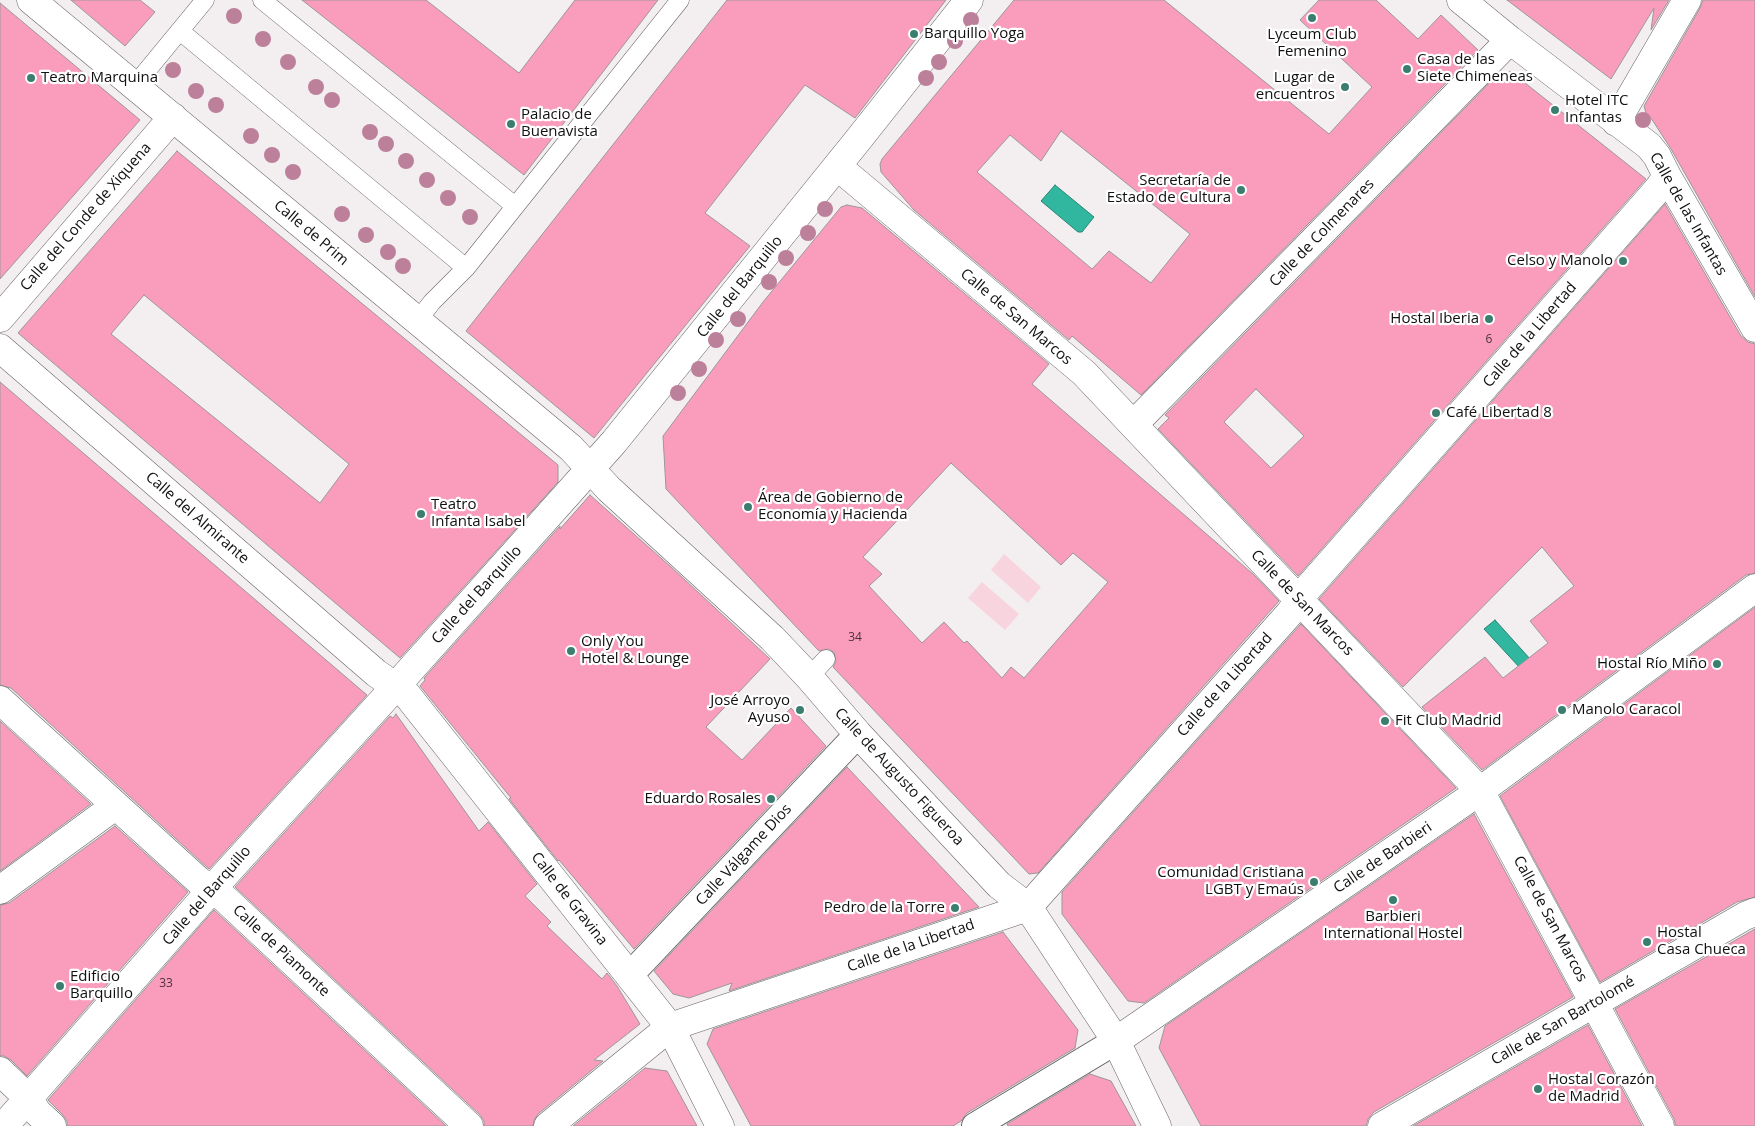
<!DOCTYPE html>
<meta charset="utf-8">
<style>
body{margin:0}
canvas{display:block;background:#f3eeef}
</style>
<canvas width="1755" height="1126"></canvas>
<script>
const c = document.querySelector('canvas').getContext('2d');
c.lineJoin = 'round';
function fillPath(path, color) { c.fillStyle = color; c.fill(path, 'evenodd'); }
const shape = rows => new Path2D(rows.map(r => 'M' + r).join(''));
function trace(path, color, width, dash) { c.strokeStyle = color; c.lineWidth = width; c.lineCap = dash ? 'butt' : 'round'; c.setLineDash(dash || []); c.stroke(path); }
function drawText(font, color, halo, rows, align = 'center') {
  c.font = font + ' "Open Sans",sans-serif'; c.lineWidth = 4.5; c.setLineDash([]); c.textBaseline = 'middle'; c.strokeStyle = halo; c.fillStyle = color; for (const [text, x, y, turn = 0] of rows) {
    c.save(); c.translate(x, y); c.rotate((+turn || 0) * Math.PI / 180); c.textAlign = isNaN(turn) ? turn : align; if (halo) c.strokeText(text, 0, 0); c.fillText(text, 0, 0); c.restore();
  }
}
fillPath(shape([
 [1004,554,1041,587,1028,603,991,570],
 [982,582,1019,614,1005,630,968,598]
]), '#f8d4df');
const water = shape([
 [1055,185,1094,217,1082,232,1078,232,1041,201,1055,185],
 [1495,620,1531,660,1521,669,1484,629,1495,620]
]);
fillPath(water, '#31b79f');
trace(water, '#278574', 1);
const building = shape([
 [71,0,140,0,155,12,125,46,71,0],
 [302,0,426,0,519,73,575,0,658,0,524,175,302,0],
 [727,0,946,0,855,118,805,85,705,213,750,246,594,438,466,331,727,0],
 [1014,0,1164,0,1329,134,1372,87,1300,20,1319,0,1376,0,1418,39,1441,15,1478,50,1141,395,1072,336,1069,340,914,210,881,172,880,164,882,159,1014,0],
 [1061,131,1190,234,1151,283,1109,251,1092,269,977,172,1010,135,1041,161,1061,131],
 [1507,0,1669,0,1651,30,1654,8,1611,79,1507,0],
 [1703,0,1755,0,1755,297,1671,149,1651,118,1646,113,1644,106,1700,8,1703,0],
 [0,3,140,120,0,279,0,3],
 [1501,71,1506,76,1510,71,1646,179,1298,576,1158,429,1169,418,1165,415,1501,71],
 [1256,389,1304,436,1271,468,1224,422,1256,389],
 [177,151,558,465,558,482,400,658,18,333,177,151],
 [144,295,349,464,320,503,111,334,144,295],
 [1665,204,1741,336,1748,342,1755,344,1755,573,1746,575,1482,770,1422,707,1485,657,1503,678,1548,643,1530,621,1574,586,1542,547,1403,687,1319,599,1665,204],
 [847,205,862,208,1049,364,1032,384,1253,574,1279,601,1038,873,1029,874,833,667,836,661,834,652,828,649,819,651,666,489,663,436,763,302,841,207,847,205],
 [951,463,1061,565,1073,553,1108,582,1024,678,1011,667,1002,678,967,641,964,643,944,622,922,643,869,586,882,574,863,557,951,463],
 [0,382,367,695,209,869,11,688,0,685,0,382],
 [590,495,671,567,770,659,706,727,742,760,791,708,826,746,634,949,559,860,558,861,509,799,511,798,420,686,425,680,424,678,560,526,560,529,590,495],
 [1755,607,1755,897,1737,902,1600,982,1500,796,1755,607],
 [1301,624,1456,788,1144,1003,1128,1001,1062,914,1062,892,1301,624],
 [396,714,479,831,488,822,537,884,525,896,551,922,547,926,602,979,607,973,617,986,640,1024,594,1060,603,1061,538,1114,534,1120,533,1126,484,1126,484,1121,480,1115,235,887,390,716,393,718,396,714],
 [0,721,91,804,0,871,0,721],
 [847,767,979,907,729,991,732,983,689,998,673,994,654,971,847,767],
 [1474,814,1573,997,1374,1112,1368,1119,1366,1126,1201,1126,1159,1048,1165,1026,1474,814],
 [115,826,188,892,27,1076,11,1060,4,1056,0,1056,0,905,9,903,115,826],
 [214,910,446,1126,67,1126,67,1121,63,1115,48,1100,214,910],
 [1755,929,1755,1126,1676,1126,1674,1119,1615,1009,1755,929],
 [1003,932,1078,1030,1075,1048,967,1113,961,1121,953,1126,751,1126,707,1044,713,1029,1003,932],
 [1588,1025,1642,1126,1413,1126,1588,1025],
 [645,1068,667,1071,697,1126,573,1126,645,1068],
 [1090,1074,1111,1081,1136,1126,1008,1126,1007,1124,1090,1074]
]);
fillPath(building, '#fa9cbc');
trace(building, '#9c9799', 1);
const service = shape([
 [262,0,515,206],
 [180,31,466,268],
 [135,85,205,0],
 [418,320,432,302,466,268,680,0],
 [809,677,826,659]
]);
const pedestrian = shape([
 [630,975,858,734],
 [975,1126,1116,1041]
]);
const minor = shape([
 [31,0,571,448,609,489,772,638,809,677,858,734,999,885,1028,907,1116,1041,1157,1126],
 [1461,0,1510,40,1649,146,1657,156,1667,176,1755,328],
 [1616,122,1687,0],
 [837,166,1084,373,1480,791,1660,1126],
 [0,318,173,117],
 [0,348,376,673,407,695,670,1027,720,1126],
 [1133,425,1510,40],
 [0,700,199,881,223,897,469,1126],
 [0,890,115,806],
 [1116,1041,1480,791,1755,588],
 [0,1071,28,1098,38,1113,52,1126],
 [4,1126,212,889,396,686,614,442,858,140,969,0],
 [548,1126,670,1027,1028,907,1289,614,1308,588,1658,189,1667,176],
 [1382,1126,1745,916,1755,912]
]);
trace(service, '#676364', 19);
trace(pedestrian, '#676364', 28);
trace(minor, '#676364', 29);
trace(service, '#fff', 18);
trace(pedestrian, '#fff', 26);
trace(minor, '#fff', 28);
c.fillStyle = '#bd809a';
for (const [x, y] of [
 [234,16],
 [971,20],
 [263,39],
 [955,41],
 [288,62],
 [939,62],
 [173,70],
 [926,78],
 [316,87],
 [196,91],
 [332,100],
 [216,105],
 [1643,120],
 [370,132],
 [251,136],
 [386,144],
 [272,155],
 [406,161],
 [293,172],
 [427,180],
 [448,198],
 [825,209],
 [342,214],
 [470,217],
 [808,233],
 [366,235],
 [388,252],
 [786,258],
 [403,266],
 [769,282],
 [738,319],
 [716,340],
 [699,369],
 [678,393]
]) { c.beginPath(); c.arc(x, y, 8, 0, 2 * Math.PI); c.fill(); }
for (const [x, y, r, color] of [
 [1312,18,5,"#3b7e70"],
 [914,34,5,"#3b7e70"],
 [1407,69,5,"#3b7e70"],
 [31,78,5,"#3b7e70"],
 [1345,87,5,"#3b7e70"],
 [1555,110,5,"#3b7e70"],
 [511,124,5,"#3b7e70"],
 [1241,190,5,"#3b7e70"],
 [1623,261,5,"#3b7e70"],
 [1489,319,5,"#3b7e70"],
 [1436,413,5,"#3b7e70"],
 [748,507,5,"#3b7e70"],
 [421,514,5,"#3b7e70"],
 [571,651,5,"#3b7e70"],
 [1717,664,5,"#3b7e70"],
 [800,710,5,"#3b7e70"],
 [1562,710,5,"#3b7e70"],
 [1385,721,5,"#3b7e70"],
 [771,799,5,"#3b7e70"],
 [1314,882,5,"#3b7e70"],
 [1393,900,5,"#3b7e70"],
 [955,908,5,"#3b7e70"],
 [1647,942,5,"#3b7e70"],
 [60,986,5,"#3b7e70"],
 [1538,1089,5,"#3b7e70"]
]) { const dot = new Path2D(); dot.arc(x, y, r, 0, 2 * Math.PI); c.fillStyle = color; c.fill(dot); trace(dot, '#fff', 2); }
drawText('12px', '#4b333b', null, [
 ["6",1489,340],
 ["34",855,638],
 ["33",166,984]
]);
drawText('15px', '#111010', '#fff', [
 ["Barquillo Yoga",924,34],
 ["Lyceum Club",1312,35,"center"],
 ["Femenino",1312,52,"center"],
 ["Casa de las",1417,60],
 ["Siete Chimeneas",1417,77],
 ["Teatro Marquina",41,78],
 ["Lugar de",1335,78,"right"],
 ["encuentros",1335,95,"right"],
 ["Hotel ITC",1565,101],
 ["Infantas",1565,118],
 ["Palacio de",521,115],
 ["Buenavista",521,132],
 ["Secretaría de",1231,181,"right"],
 ["Estado de Cultura",1231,198,"right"],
 ["Celso y Manolo",1613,261,"right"],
 ["Hostal Iberia",1479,319,"right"],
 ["Café Libertad 8",1446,413],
 ["Área de Gobierno de",758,498],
 ["Economía y Hacienda",758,515],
 ["Teatro",431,505],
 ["Infanta Isabel",431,522],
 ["Only You",581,642],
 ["Hotel & Lounge",581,659],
 ["Hostal Río Miño",1707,664,"right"],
 ["José Arroyo",790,701,"right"],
 ["Ayuso",790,718,"right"],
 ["Manolo Caracol",1572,710],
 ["Fit Club Madrid",1395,721],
 ["Eduardo Rosales",761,799,"right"],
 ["Comunidad Cristiana",1304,873,"right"],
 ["LGBT y Emaús",1304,890,"right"],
 ["Pedro de la Torre",945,908,"right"],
 ["Barbieri",1393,917,"center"],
 ["International Hostel",1393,934,"center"],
 ["Hostal",1657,933],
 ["Casa Chueca",1657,950],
 ["Edificio",70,977],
 ["Barquillo",70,994],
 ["Hostal Corazón",1548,1080],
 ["de Madrid",1548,1097]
], 'left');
drawText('15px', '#111010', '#fff', [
 ["Calle de las Infantas",1688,214,60],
 ["Calle del Conde de Xiquena",86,217,-49],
 ["Calle de Prim",311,233,40],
 ["Calle de Colmenares",1322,233,-46],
 ["Calle del Barquillo",740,287,-51],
 ["Calle de San Marcos",1016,317,40],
 ["Calle de la Libertad",1530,335,-49],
 ["Calle del Almirante",197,518,41],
 ["Calle del Barquillo",477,595,-48],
 ["Calle de San Marcos",1302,603,46],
 ["Calle de la Libertad",1225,685,-48],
 ["Calle de Augusto Figueroa",899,777,47],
 ["Calle Válgame Dios",744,855,-47],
 ["Calle de Barbieri",1383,858,-34],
 ["Calle del Barquillo",207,896,-49],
 ["Calle de Gravina",569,899,52],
 ["Calle de San Marcos",1550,919,62],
 ["Calle de la Libertad",911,946,-19],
 ["Calle de Piamonte",281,951,43],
 ["Calle de San Bartolomé",1563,1021,-30]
]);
</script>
